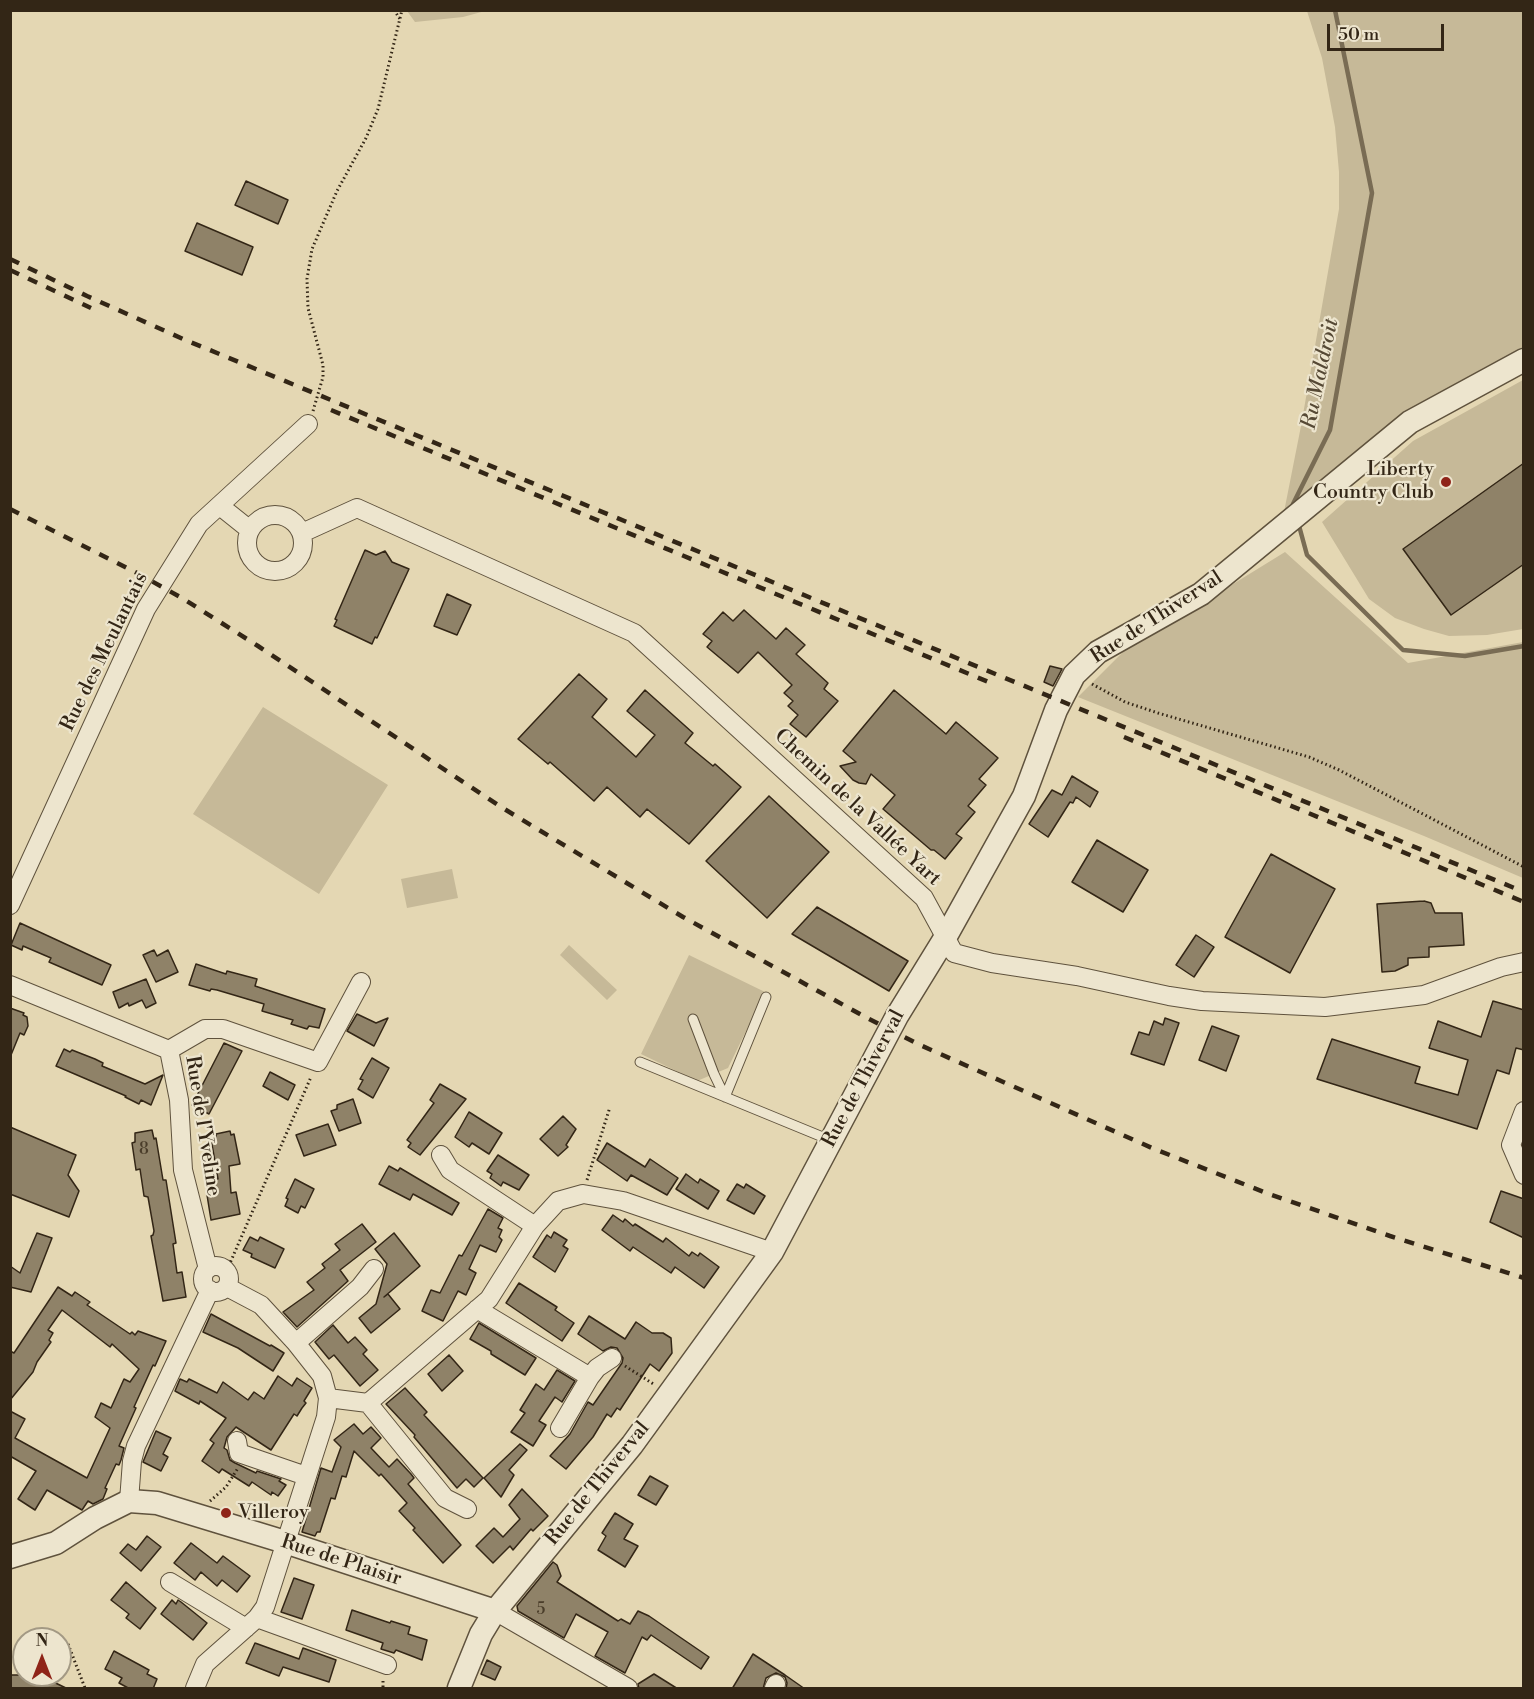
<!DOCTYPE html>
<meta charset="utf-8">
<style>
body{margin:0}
#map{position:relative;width:1534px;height:1699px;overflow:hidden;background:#e4d7b3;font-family:"Libre Bodoni",serif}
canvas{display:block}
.frame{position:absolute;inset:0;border:12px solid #332616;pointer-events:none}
.north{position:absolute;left:12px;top:1627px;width:60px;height:60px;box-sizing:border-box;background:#ede5ce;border:2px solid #a39984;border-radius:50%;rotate:0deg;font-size:16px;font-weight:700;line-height:24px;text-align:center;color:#332616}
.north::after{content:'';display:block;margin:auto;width:21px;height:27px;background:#8f2418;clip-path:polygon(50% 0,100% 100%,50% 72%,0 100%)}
.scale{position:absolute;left:1327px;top:24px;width:117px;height:27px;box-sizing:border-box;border:3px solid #332616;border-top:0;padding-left:8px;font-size:18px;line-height:21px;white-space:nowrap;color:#332616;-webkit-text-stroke:4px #ede5ce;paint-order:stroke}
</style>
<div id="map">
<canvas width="1534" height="1699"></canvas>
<div class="frame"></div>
<div class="north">N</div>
<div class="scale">50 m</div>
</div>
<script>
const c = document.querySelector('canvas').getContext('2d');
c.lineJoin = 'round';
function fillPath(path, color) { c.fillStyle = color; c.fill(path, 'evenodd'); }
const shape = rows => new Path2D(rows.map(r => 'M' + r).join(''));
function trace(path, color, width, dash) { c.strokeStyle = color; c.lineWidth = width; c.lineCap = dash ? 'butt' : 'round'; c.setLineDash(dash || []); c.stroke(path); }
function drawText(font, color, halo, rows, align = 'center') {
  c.font = font + ' "Libre Bodoni",serif'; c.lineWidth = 4.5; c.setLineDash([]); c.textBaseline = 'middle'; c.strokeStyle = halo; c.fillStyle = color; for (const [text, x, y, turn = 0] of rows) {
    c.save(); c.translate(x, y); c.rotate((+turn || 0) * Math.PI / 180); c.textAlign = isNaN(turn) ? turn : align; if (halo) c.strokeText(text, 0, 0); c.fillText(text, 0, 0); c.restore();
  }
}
fillPath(shape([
 [407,11,485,11,463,17,415,22],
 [1307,11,1523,11,1523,360,1284,512,1301,426,1339,209,1339,172,1335,127,1322,58],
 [1523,380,1523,629,1487,635,1449,636,1424,629,1395,618,1369,599,1322,522,1413,441],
 [1285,552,1408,663,1523,642,1523,878,1424,836,1078,697,1123,652],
 [263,707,388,785,319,894,193,814],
 [452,869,458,898,407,908,401,879],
 [569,945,617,990,607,1000,560,955],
 [689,955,765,992,728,1068,697,1081,641,1054]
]), '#c6b998');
trace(shape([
 [1294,508,1293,504,1330,430,1372,193,1335,10],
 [1298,522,1307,555,1403,650,1465,656,1524,646]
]), '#796c54', 4.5);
const building = shape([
 [246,181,288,200,278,224,235,205,246,181],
 [197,223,253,247,242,275,185,251,197,223],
 [1524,463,1524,564,1451,615,1403,549,1524,463],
 [365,550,376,555,385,551,392,562,409,569,377,638,375,637,372,644,334,626,337,620,335,619,365,550],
 [447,594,471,605,457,635,434,626,447,594],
 [744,610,776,639,786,628,805,645,796,654,828,683,824,689,838,701,806,737,790,724,798,715,788,706,793,701,784,693,792,685,758,652,738,673,707,647,712,641,703,634,723,612,733,621,744,610],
 [1050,666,1062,669,1053,686,1044,682,1050,666],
 [579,674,607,699,592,717,636,757,655,735,627,711,645,690,693,733,685,743,713,766,715,764,741,787,689,844,647,809,640,817,607,787,594,801,550,762,548,764,518,739,579,674],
 [894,690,946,734,956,722,998,758,979,779,986,785,968,806,975,812,956,834,962,838,945,859,934,850,931,850,883,809,895,795,871,774,866,784,859,783,853,780,840,766,856,762,843,751,894,690],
 [1072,776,1098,792,1090,807,1076,797,1073,803,1070,802,1048,837,1029,824,1052,790,1062,795,1072,776],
 [769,796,829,852,767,918,706,861,769,796],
 [1097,840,1148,870,1123,912,1072,882,1097,840],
 [1271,854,1335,889,1290,973,1225,937,1271,854],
 [1424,901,1431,903,1435,913,1462,913,1464,945,1429,947,1429,957,1408,958,1408,965,1395,971,1382,972,1377,904,1424,901],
 [817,907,908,961,889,991,792,934,817,907],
 [20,923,111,965,102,985,49,962,51,958,23,946,22,950,11,945,20,923],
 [1196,935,1214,947,1194,977,1176,965,1196,935],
 [154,950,157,956,168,950,178,972,156,982,143,955,154,950],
 [196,964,226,974,227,971,257,979,255,986,325,1009,319,1028,309,1026,307,1029,291,1024,293,1020,262,1011,264,1004,217,990,211,989,210,991,189,985,196,964],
 [146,979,156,1003,146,1008,142,1000,129,1006,128,1003,119,1008,113,992,146,979],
 [1493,1001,1524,1010,1524,1050,1516,1048,1509,1074,1497,1070,1477,1129,1317,1079,1332,1039,1420,1067,1415,1083,1458,1095,1468,1060,1429,1048,1438,1021,1481,1037,1493,1001],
 [10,1008,24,1013,23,1015,27,1017,28,1026,24,1035,20,1033,11,1055,10,1008],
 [357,1014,376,1023,388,1018,374,1046,347,1031,357,1014],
 [1165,1018,1179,1023,1164,1065,1131,1054,1139,1032,1149,1035,1154,1021,1163,1025,1165,1018],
 [1212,1026,1239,1036,1226,1071,1199,1060,1212,1026],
 [224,1043,242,1051,209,1114,192,1105,224,1043],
 [64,1049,70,1052,72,1050,95,1059,103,1063,102,1066,145,1084,163,1075,151,1105,141,1100,139,1104,125,1097,126,1096,56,1066,64,1049],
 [372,1058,389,1068,373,1098,358,1089,363,1080,360,1079,372,1058],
 [270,1072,295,1085,288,1100,263,1086,270,1072],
 [440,1084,466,1099,420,1155,408,1147,411,1143,407,1140,434,1103,430,1100,440,1084],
 [353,1099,361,1123,339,1131,331,1111,337,1109,337,1105,353,1099],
 [469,1112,502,1133,489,1154,472,1143,469,1147,455,1137,469,1112],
 [563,1116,576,1129,566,1145,568,1147,558,1156,540,1139,563,1116],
 [328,1124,336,1145,304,1156,296,1135,328,1124],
 [10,1127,76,1155,68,1175,79,1191,69,1217,10,1194,10,1127],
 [152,1130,154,1139,156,1138,163,1180,166,1180,176,1243,173,1244,177,1273,182,1272,186,1297,163,1301,151,1236,153,1235,154,1231,148,1197,144,1196,140,1169,136,1170,132,1143,135,1142,135,1133,152,1130],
 [230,1131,231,1135,234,1134,240,1164,229,1166,231,1193,236,1192,240,1214,211,1220,207,1195,210,1194,208,1181,218,1179,211,1139,216,1138,216,1134,230,1131],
 [607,1143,645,1167,650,1159,678,1178,667,1195,631,1175,627,1181,597,1160,607,1143],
 [498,1155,529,1175,519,1190,503,1182,501,1186,490,1178,492,1174,487,1171,498,1155],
 [389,1166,398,1171,400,1168,459,1203,452,1215,413,1194,410,1200,379,1184,389,1166],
 [686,1174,698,1183,700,1179,719,1191,708,1209,676,1189,686,1174],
 [295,1179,314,1189,305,1208,301,1206,298,1213,285,1206,288,1199,286,1198,295,1179],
 [737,1184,744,1188,746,1184,765,1196,754,1214,727,1200,737,1184],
 [1501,1191,1524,1199,1524,1238,1490,1222,1501,1191],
 [488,1209,503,1218,498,1228,502,1230,499,1237,502,1240,496,1252,480,1245,469,1269,476,1273,466,1295,458,1291,443,1321,422,1311,431,1290,440,1293,459,1255,462,1256,488,1209],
 [613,1215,623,1222,625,1219,633,1226,635,1224,663,1242,666,1238,689,1256,692,1252,698,1256,700,1253,719,1267,704,1288,675,1267,671,1273,633,1247,630,1251,602,1230,613,1215],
 [362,1224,376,1242,340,1270,348,1281,297,1327,283,1312,314,1290,307,1282,325,1268,322,1264,340,1250,335,1244,362,1224],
 [554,1232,567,1240,563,1246,568,1249,555,1272,533,1257,547,1235,551,1238,554,1232],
 [37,1233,52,1238,31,1292,10,1287,10,1266,20,1273,37,1233],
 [394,1233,420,1266,384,1297,388,1294,400,1309,371,1333,359,1318,376,1304,387,1264,375,1249,394,1233],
 [250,1237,258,1241,260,1237,284,1249,275,1268,251,1257,252,1254,243,1250,250,1237],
 [519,1283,557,1307,555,1310,574,1323,562,1341,506,1303,519,1283],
 [58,1287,72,1296,75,1292,90,1302,87,1305,130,1334,132,1332,135,1335,138,1331,166,1341,155,1366,153,1365,134,1407,136,1408,119,1446,124,1448,121,1460,119,1465,116,1464,105,1488,107,1489,103,1499,93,1504,88,1501,82,1510,47,1490,35,1510,18,1499,36,1471,10,1456,10,1411,25,1419,15,1438,87,1478,110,1428,95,1417,101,1403,111,1408,124,1379,130,1382,139,1369,112,1344,110,1347,62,1310,48,1330,53,1333,49,1340,51,1342,37,1362,33,1372,10,1400,10,1351,14,1353,58,1287],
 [211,1314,270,1346,271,1345,284,1353,273,1371,238,1348,203,1332,211,1314],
 [589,1316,625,1339,636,1322,652,1333,663,1333,671,1338,672,1353,659,1371,650,1364,620,1410,617,1408,611,1417,607,1414,593,1437,566,1469,550,1456,570,1434,588,1402,593,1405,622,1363,623,1358,617,1348,611,1347,603,1351,578,1334,589,1316],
 [479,1323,536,1358,525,1375,491,1354,491,1351,470,1339,479,1323],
 [333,1325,348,1343,355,1337,367,1350,363,1354,378,1370,360,1386,334,1355,329,1359,315,1342,333,1325],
 [449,1355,463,1371,442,1391,428,1374,449,1355],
 [557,1370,575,1381,562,1402,555,1397,539,1421,546,1425,533,1446,511,1432,525,1413,520,1410,536,1384,544,1390,557,1370],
 [278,1376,292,1386,297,1378,312,1388,304,1401,306,1403,302,1408,297,1416,294,1414,271,1450,236,1427,227,1437,224,1448,227,1450,230,1460,235,1463,256,1473,257,1471,281,1479,279,1481,286,1485,278,1496,272,1492,271,1495,252,1482,249,1486,222,1469,219,1473,202,1461,214,1443,210,1440,226,1418,200,1401,199,1404,175,1391,180,1379,187,1382,189,1379,217,1393,223,1382,248,1400,254,1392,264,1399,278,1376],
 [405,1388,427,1412,424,1415,483,1478,474,1487,466,1479,457,1488,414,1437,415,1435,386,1404,405,1388],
 [354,1424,363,1434,371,1427,381,1438,371,1448,389,1467,397,1459,411,1474,414,1478,408,1484,461,1545,443,1563,413,1530,415,1528,399,1511,407,1503,381,1474,379,1476,354,1451,346,1477,342,1476,335,1499,331,1498,320,1532,317,1532,315,1536,302,1532,321,1468,332,1472,341,1447,334,1440,354,1424],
 [156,1431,171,1438,163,1454,168,1457,161,1471,143,1462,156,1431],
 [520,1444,527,1450,509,1470,514,1475,501,1497,484,1478,520,1444],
 [650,1476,668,1486,656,1505,638,1495,650,1476],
 [522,1489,548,1516,533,1531,531,1529,513,1550,510,1546,493,1563,476,1546,494,1528,503,1537,520,1519,509,1505,522,1489],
 [615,1513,633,1524,624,1539,638,1546,625,1567,598,1550,606,1536,602,1533,615,1513],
 [147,1536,161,1547,141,1571,120,1553,128,1544,136,1550,147,1536],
 [191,1543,217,1563,223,1556,250,1576,237,1592,222,1580,217,1586,201,1572,195,1580,174,1563,191,1543],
 [553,1562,557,1565,561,1576,557,1582,618,1621,621,1619,630,1624,638,1611,649,1616,709,1657,701,1669,651,1635,647,1640,642,1637,625,1673,595,1656,608,1632,576,1614,564,1638,518,1611,517,1606,553,1562],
 [294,1578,314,1585,302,1619,281,1612,294,1578],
 [126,1582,156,1608,140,1629,126,1618,129,1614,111,1600,126,1582],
 [172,1600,176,1604,178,1600,181,1602,207,1623,193,1640,161,1614,172,1600],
 [352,1610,390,1623,391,1621,410,1627,408,1634,427,1640,422,1660,396,1650,394,1653,381,1649,383,1643,346,1630,352,1610],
 [255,1643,299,1659,303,1648,336,1660,329,1682,283,1667,279,1676,246,1663,255,1643],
 [114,1651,149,1670,147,1674,157,1679,153,1689,130,1689,119,1683,122,1678,105,1669,114,1651],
 [753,1654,785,1675,805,1689,786,1689,787,1683,785,1677,776,1673,766,1678,763,1689,732,1689,753,1654],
 [487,1660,501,1667,495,1680,481,1674,487,1660],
 [654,1674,678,1689,639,1689,638,1684,654,1674],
 [10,1675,39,1675,68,1689,10,1689,10,1675]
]);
fillPath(building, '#8f8268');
trace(building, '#332616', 1.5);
const service = shape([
 [693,1019,714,1074,725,1097],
 [640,1062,830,1140],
 [725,1097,766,997]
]);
const minor = shape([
 [220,506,250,530],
 '247 543a28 28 0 1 1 56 0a28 28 0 1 1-56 0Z',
 [302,533,357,508,634,633,924,898,954,953,992,963,1077,976,1169,996,1202,1001,1325,1007,1424,995,1501,967,1524,962],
 [10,905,146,609,199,524,308,424],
 [10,985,169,1050,179,1100,183,1170,208,1269],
 [169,1050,205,1029,223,1029,318,1062,361,982],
 [1524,1111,1511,1145,1524,1175],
 [441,1155,450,1170,535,1226],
 '203 1279a13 13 0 1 1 26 0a13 13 0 1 1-26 0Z',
 [477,1309,590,1377],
 [296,1343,360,1287,374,1269],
 [328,1398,368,1403,489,1299,535,1226,558,1201,583,1194,623,1201,772,1252],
 [368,1403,445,1498,467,1509],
 [560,1428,590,1377,597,1368,612,1358],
 [237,1441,239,1453,306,1476],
 [129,1501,132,1461,136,1446,210,1290],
 [170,1582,246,1628],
 [495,1611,628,1688],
 [257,1618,387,1665],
 [195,1688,205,1664,257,1618,265,1607,326,1417,328,1398,322,1376,296,1343,261,1305,227,1287],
 [774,1688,776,1684]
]);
const tertiary = shape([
 [10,1557,56,1543,95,1518,129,1501,157,1503,285,1542,495,1611],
 [459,1688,481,1634,495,1611,632,1445,772,1252,897,1016,945,938,1024,796,1056,710,1074,675,1098,652,1201,594,1410,422,1524,360]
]);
trace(service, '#5f523d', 11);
trace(minor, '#5f523d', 20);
trace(tertiary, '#5f523d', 25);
trace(shape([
 [394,10,400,19],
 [313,411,323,377,323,365,308,308,307,279,312,249,337,191,366,138,378,109,402,10],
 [1092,684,1125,702,1158,713,1309,757,1339,770,1524,867],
 [587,1180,610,1107],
 [227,1270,311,1077],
 [625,1366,655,1385],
 [210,1501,226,1487,238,1468],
 [31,1639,36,1634],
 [68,1644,85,1688],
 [10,1655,24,1646],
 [383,1681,383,1688]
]), '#332616', 3, [1.5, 3]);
trace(service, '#ede5ce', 9);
trace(minor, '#ede5ce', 18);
trace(tertiary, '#ede5ce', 22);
trace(shape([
 [10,259,87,296,183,339,1524,892],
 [10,270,91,308],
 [331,410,991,683],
 [10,509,137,573,182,598,258,646,501,807,683,917,869,1019,920,1045,1152,1148,1269,1194,1390,1236,1524,1278],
 [1124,737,1524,902]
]), '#332616', 4.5, [10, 10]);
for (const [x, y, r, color] of [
 [1446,482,6,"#8f2418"],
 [226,1513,6,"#8f2418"]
]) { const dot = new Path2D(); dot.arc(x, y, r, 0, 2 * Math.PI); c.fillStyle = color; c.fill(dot); trace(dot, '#ede5ce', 2); }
drawText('16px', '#4a3d2a', null, [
 ["8",144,1150],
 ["5",541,1610]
]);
drawText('20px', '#332616', '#ede5ce', [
 ["Liberty",1434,470],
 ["Country Club",1434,493],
 ["Villeroy",238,1513,"left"]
], 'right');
drawText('20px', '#332616', '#ede5ce', [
 ["Rue de Thiverval",1157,618,-33],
 ["Rue des Meulantais",105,652,-64],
 ["Chemin de la Vallée Yart",857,808,43],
 ["Rue de Thiverval",864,1079,-62],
 ["Rue de l'Yveline",202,1126,81],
 ["Rue de Thiverval",598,1484,-51],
 ["Rue de Plaisir",341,1561,18]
]);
drawText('italic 21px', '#564935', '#ede5ce', [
 ["Ru Maldroit",1321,374,-78]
]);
</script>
